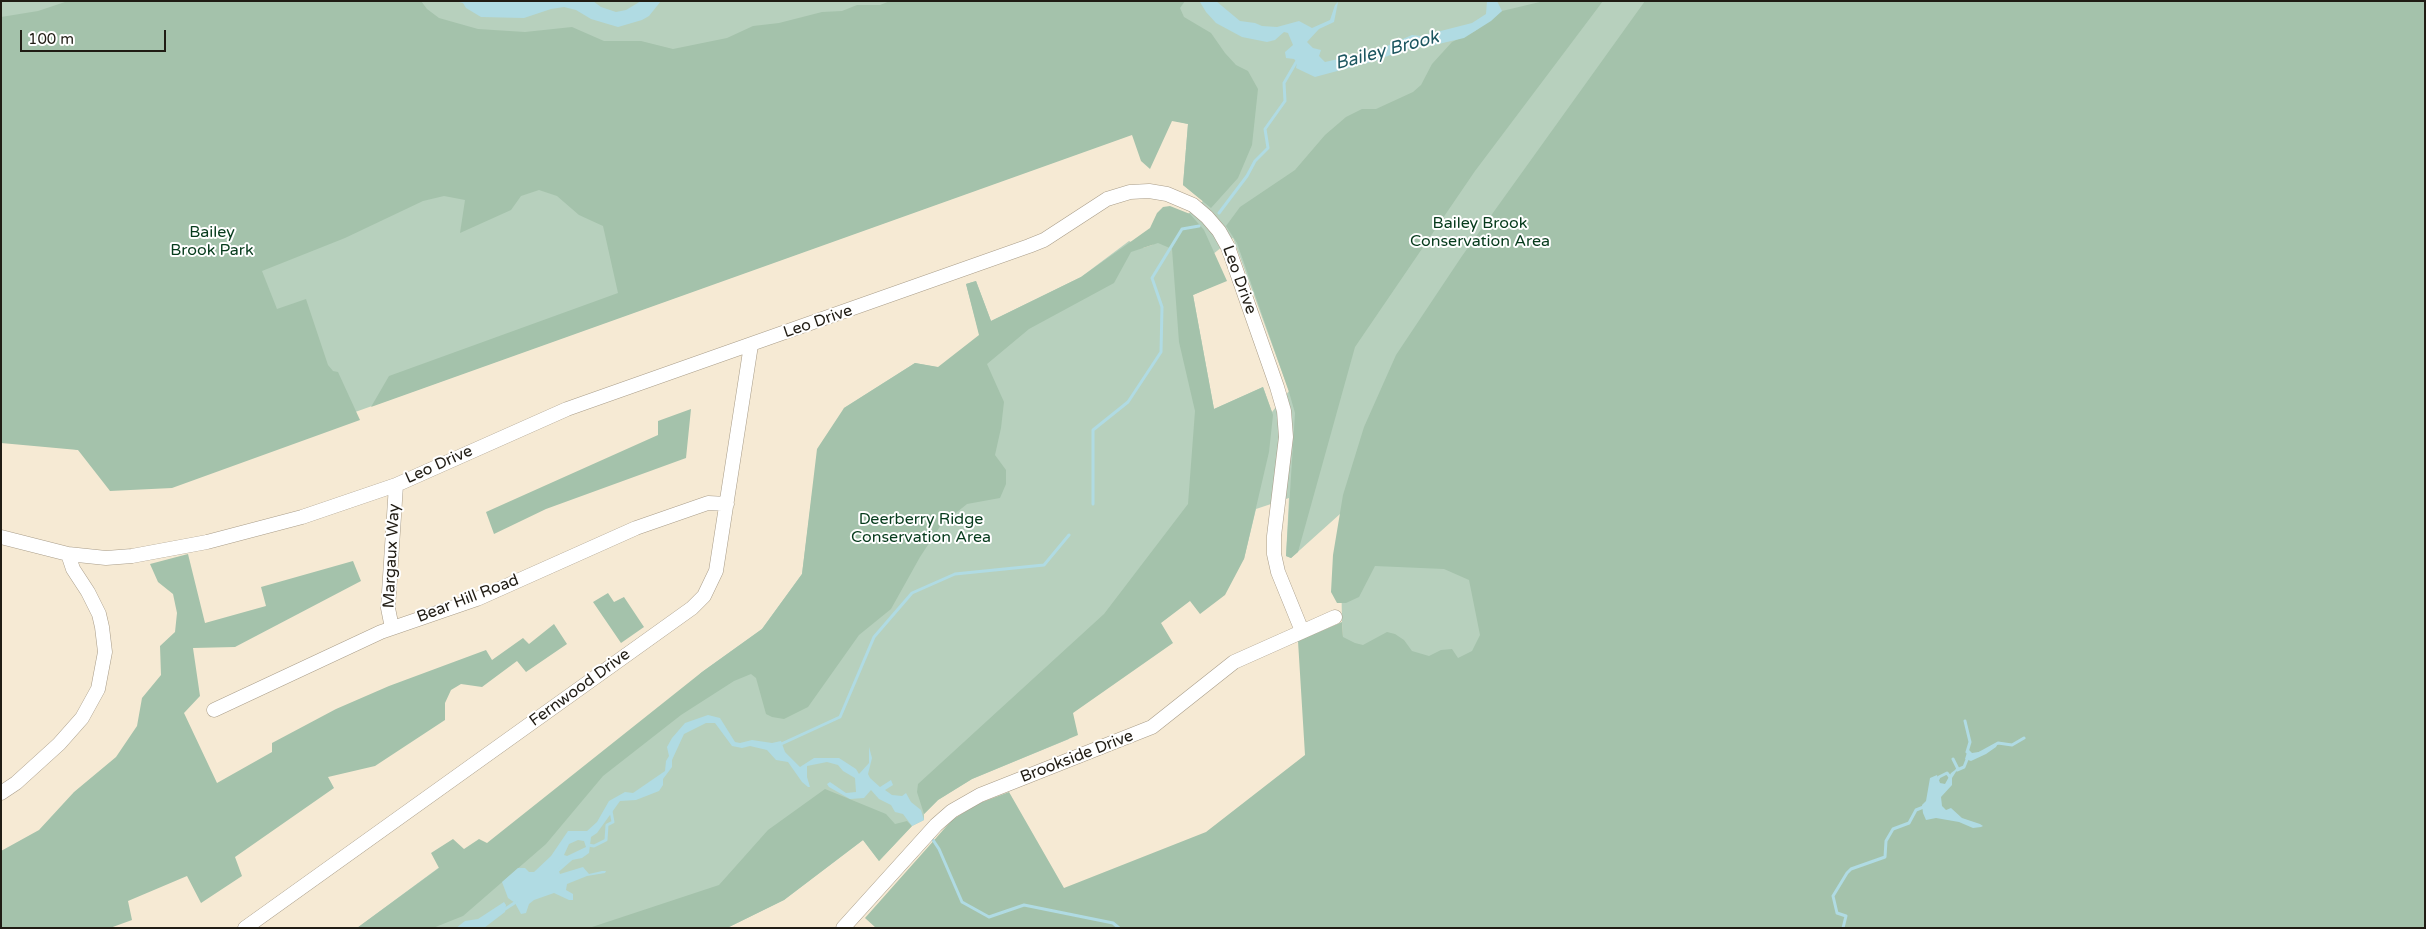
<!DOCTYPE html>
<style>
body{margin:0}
#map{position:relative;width:2426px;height:929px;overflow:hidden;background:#f6ead4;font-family:"Varela Round",sans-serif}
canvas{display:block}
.frame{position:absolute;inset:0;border:2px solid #201c14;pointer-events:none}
.scale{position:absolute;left:20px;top:30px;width:146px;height:22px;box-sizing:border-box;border:2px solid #201c14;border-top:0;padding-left:6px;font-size:15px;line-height:18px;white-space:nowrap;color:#201c14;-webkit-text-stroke:4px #fff;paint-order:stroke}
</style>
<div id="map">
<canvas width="2426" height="929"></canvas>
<div class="frame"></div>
<div class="scale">100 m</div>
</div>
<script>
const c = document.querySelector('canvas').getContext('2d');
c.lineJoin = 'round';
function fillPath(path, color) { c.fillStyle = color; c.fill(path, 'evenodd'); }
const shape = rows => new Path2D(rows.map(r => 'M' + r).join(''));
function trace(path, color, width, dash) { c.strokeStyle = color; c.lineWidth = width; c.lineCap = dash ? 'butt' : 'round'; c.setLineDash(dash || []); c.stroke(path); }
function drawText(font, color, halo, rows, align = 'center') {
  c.font = font + ' "Varela Round",sans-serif'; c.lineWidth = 4; c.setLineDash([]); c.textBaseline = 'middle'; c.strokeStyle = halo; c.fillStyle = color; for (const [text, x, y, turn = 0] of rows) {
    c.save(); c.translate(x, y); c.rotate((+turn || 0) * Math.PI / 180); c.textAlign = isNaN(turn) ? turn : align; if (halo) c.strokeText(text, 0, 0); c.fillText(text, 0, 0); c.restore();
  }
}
fillPath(shape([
 [1,1,2425,1,1579,556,1501,656,1348,726,1342,622,1340,514,1291,558,1286,556,1289,498,1256,509,1244,559,1053,705,1069,739,972,779,938,800,924,814,924,820,912,826,879,861,863,840,784,900,727,928,357,928,464,849,484,872,702,672,762,629,802,574,812,495,844,408,915,363,958,371,987,363,966,284,976,281,991,321,1081,277,1129,241,1143,248,1152,245,1203,201,1183,185,1188,124,1172,120,179,475,1,431],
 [1233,238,1289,391,1272,412,1263,387,1214,409,1193,295,1222,282,1212,255]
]), '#b7d0bd');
fillPath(shape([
 [68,1,421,1,427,9,439,18,478,29,525,32,572,27,604,41,641,41,673,49,727,38,753,26,779,23,822,12,842,11,857,5,880,5,890,1,1185,1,1180,8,1184,17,1211,33,1225,53,1236,65,1248,71,1258,89,1252,145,1238,178,1211,208,1183,185,1188,124,1172,121,1150,169,1141,161,1132,135,371,407,389,376,618,293,603,226,579,215,557,196,539,190,521,196,511,210,460,233,465,200,444,196,423,201,345,238,262,271,277,309,306,299,328,365,333,371,338,372,360,420,172,488,110,491,78,450,1,443,1,17,38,11],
 [1544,1,1603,1,1475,171,1355,347,1298,552,1291,558,1286,556,1295,413,1289,392,1237,243,1226,226,1240,207,1295,170,1325,135,1346,117,1362,109,1376,109,1413,92,1421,85,1432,64,1452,42,1475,31,1502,11],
 [1645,1,2425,1,2425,928,876,928,865,918,952,820,977,804,1009,792,1064,888,1206,832,1305,755,1298,641,1342,622,1343,637,1355,643,1363,645,1387,632,1395,634,1404,640,1412,651,1429,656,1441,650,1452,649,1458,658,1472,651,1480,635,1469,580,1444,569,1375,566,1359,597,1346,603,1337,603,1331,592,1333,555,1343,495,1364,427,1396,355,1462,256],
 [1170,206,1190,214,1204,230,1227,281,1193,295,1214,409,1263,387,1273,415,1269,452,1244,559,1225,595,1200,614,1190,601,1161,623,1173,643,1073,713,1078,735,972,779,938,800,924,814,917,792,918,784,1104,614,1188,504,1195,411,1179,342,1172,249,1158,243,1131,252,1114,283,1029,329,987,364,1004,402,1001,428,995,455,1006,470,1006,484,1000,498,967,504,941,525,920,557,891,609,859,635,808,707,784,719,772,717,766,714,756,678,751,674,734,681,681,715,603,776,546,844,463,916,433,928,357,928,439,868,431,853,453,839,464,849,479,839,487,843,702,672,762,629,802,574,817,449,844,408,915,363,938,367,979,335,966,284,976,281,991,321,1081,277,1150,228,1157,213,1163,207],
 [691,409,686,458,546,509,494,534,486,512,658,435,658,421],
 [188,554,205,623,266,606,261,587,353,561,361,581,235,647,193,648,200,696,184,713,217,783,272,752,272,743,336,709,389,686,486,650,492,660,523,638,529,644,554,624,567,644,526,672,517,661,482,687,461,684,451,690,445,703,445,720,375,766,328,777,334,788,235,857,242,876,201,903,187,876,128,901,132,920,110,928,1,928,1,851,39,830,74,792,116,757,137,726,142,698,161,675,160,646,175,632,177,613,173,594,158,582,150,564],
 [608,593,614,602,624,597,644,627,621,643,593,602],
 [825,789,886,814,895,824,907,821,912,826,879,861,863,840,784,900,727,928,589,928,719,885,768,830]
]), '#a4c2ab');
fillPath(shape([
 [455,1,593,1,601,7,616,12,626,10,641,1,661,1,649,16,642,20,618,27,591,19,576,10,564,7,551,9,524,18,481,17,466,8,463,3],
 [1216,1,1240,21,1255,23,1262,26,1277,27,1299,21,1312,28,1330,20,1335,5,1338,2,1334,22,1319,29,1307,42,1313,48,1321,50,1319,56,1325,62,1378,50,1412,35,1421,36,1472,23,1486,14,1487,1,1497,1,1502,11,1491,21,1464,38,1430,46,1405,49,1378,60,1315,77,1296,68,1297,62,1294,59,1286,58,1285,52,1293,45,1288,33,1284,32,1275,40,1267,42,1242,37,1216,23,1206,12,1200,2],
 [708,715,720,718,735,742,740,743,752,740,772,743,781,741,785,752,800,767,814,758,839,758,856,769,859,774,869,763,869,747,872,758,868,774,870,778,880,787,891,780,893,785,885,790,892,795,902,796,906,793,911,802,921,810,924,820,912,826,903,814,895,812,891,805,879,799,871,790,864,798,850,799,829,787,827,784,830,782,846,793,856,792,855,778,843,771,838,765,827,762,807,766,807,777,810,787,808,787,802,782,788,762,776,760,767,750,750,746,742,748,732,746,715,723,706,723,684,734,672,760,672,767,663,779,663,785,659,791,636,800,620,801,597,833,591,837,589,853,582,858,567,861,558,869,560,874,583,867,589,874,602,871,606,871,605,873,587,876,567,884,566,890,573,894,573,900,569,900,554,893,534,900,529,904,526,913,521,914,515,903,508,898,502,882,518,868,525,868,529,872,534,872,551,856,568,831,587,831,597,822,609,801,625,792,633,793,665,771,666,761,669,756,667,747,672,738,685,723],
 [578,840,584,841,586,847,567,856,564,855,569,844],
 [1996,743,1998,743,1996,747,1986,754,1971,761,1965,759,1968,749,1972,753,1985,751],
 [1959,767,1952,778,1952,785,1941,797,1942,806,1946,810,1951,808,1962,818,1980,824,1983,826,1981,827,1973,828,1959,822,1936,818,1926,820,1923,813,1922,805,1926,801,1930,778,1937,775,1940,783,1945,784,1951,773],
 [504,902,506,905,505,912,484,928,456,928,465,921,478,919]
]), '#b0dbe3');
trace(shape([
 [1219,213,1247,176,1255,161,1268,148,1265,129,1285,101,1284,83,1298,59],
 [1093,504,1093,430,1128,402,1161,352,1162,307,1152,278,1182,229,1199,226],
 [1965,721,1970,742,1967,752],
 [779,745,840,717,874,637,912,593,955,574,1044,565,1069,535],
 [1978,754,1998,743,2012,745,2024,738],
 [1953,759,1958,769],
 [1957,770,1964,767,1968,757],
 [1937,781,1939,777,1947,773,1950,777],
 [931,837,939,849,962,902,989,917,1024,905,1113,923,1119,928],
 [588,845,594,846,606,840,607,825,613,822,611,811],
 [555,873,571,859],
 [502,911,516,902],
 [1843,928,1846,916,1837,913,1833,896,1847,873,1851,869,1885,857,1886,841,1893,829,1909,823,1916,810,1926,806]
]), '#b0dbe3', 3);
const minor = shape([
 [1,537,68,554,106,558,132,556,207,542,302,517,396,485,567,409,1029,246,1044,240,1107,199,1130,192,1149,191,1167,194,1193,205,1207,217,1219,231,1228,247,1277,387,1284,411,1286,437,1274,536,1274,554,1278,572,1302,631],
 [392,628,388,608,396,485],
 [214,710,381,632,477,599,636,528,708,503,727,504],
 [1,793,16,783,59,744,82,718,98,689,105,652,102,627,99,614,88,592,73,569,68,554],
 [245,928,692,608,704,596,716,571,751,345],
 [843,928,936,825,952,811,980,795,1152,727,1234,662,1335,617]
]);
trace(minor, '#a99d89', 15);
trace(minor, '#fff', 14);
drawText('16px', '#063b1c', '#fff', [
 ["Bailey Brook",1480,224],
 ["Conservation Area",1480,242],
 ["Bailey",212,233],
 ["Brook Park",212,251],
 ["Deerberry Ridge",921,520],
 ["Conservation Area",921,538]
]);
drawText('16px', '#201c14', '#fff', [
 ["Leo Drive",1239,280,70],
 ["Leo Drive",818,322,-19],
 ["Leo Drive",439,465,-24],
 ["Margaux Way",392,556,-87],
 ["Bear Hill Road",468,599,-21],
 ["Fernwood Drive",580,688,-36],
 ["Brookside Drive",1077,757,-21]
]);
drawText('italic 18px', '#1c5660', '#fff', [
 ["Bailey Brook",1387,51,-15]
]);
</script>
